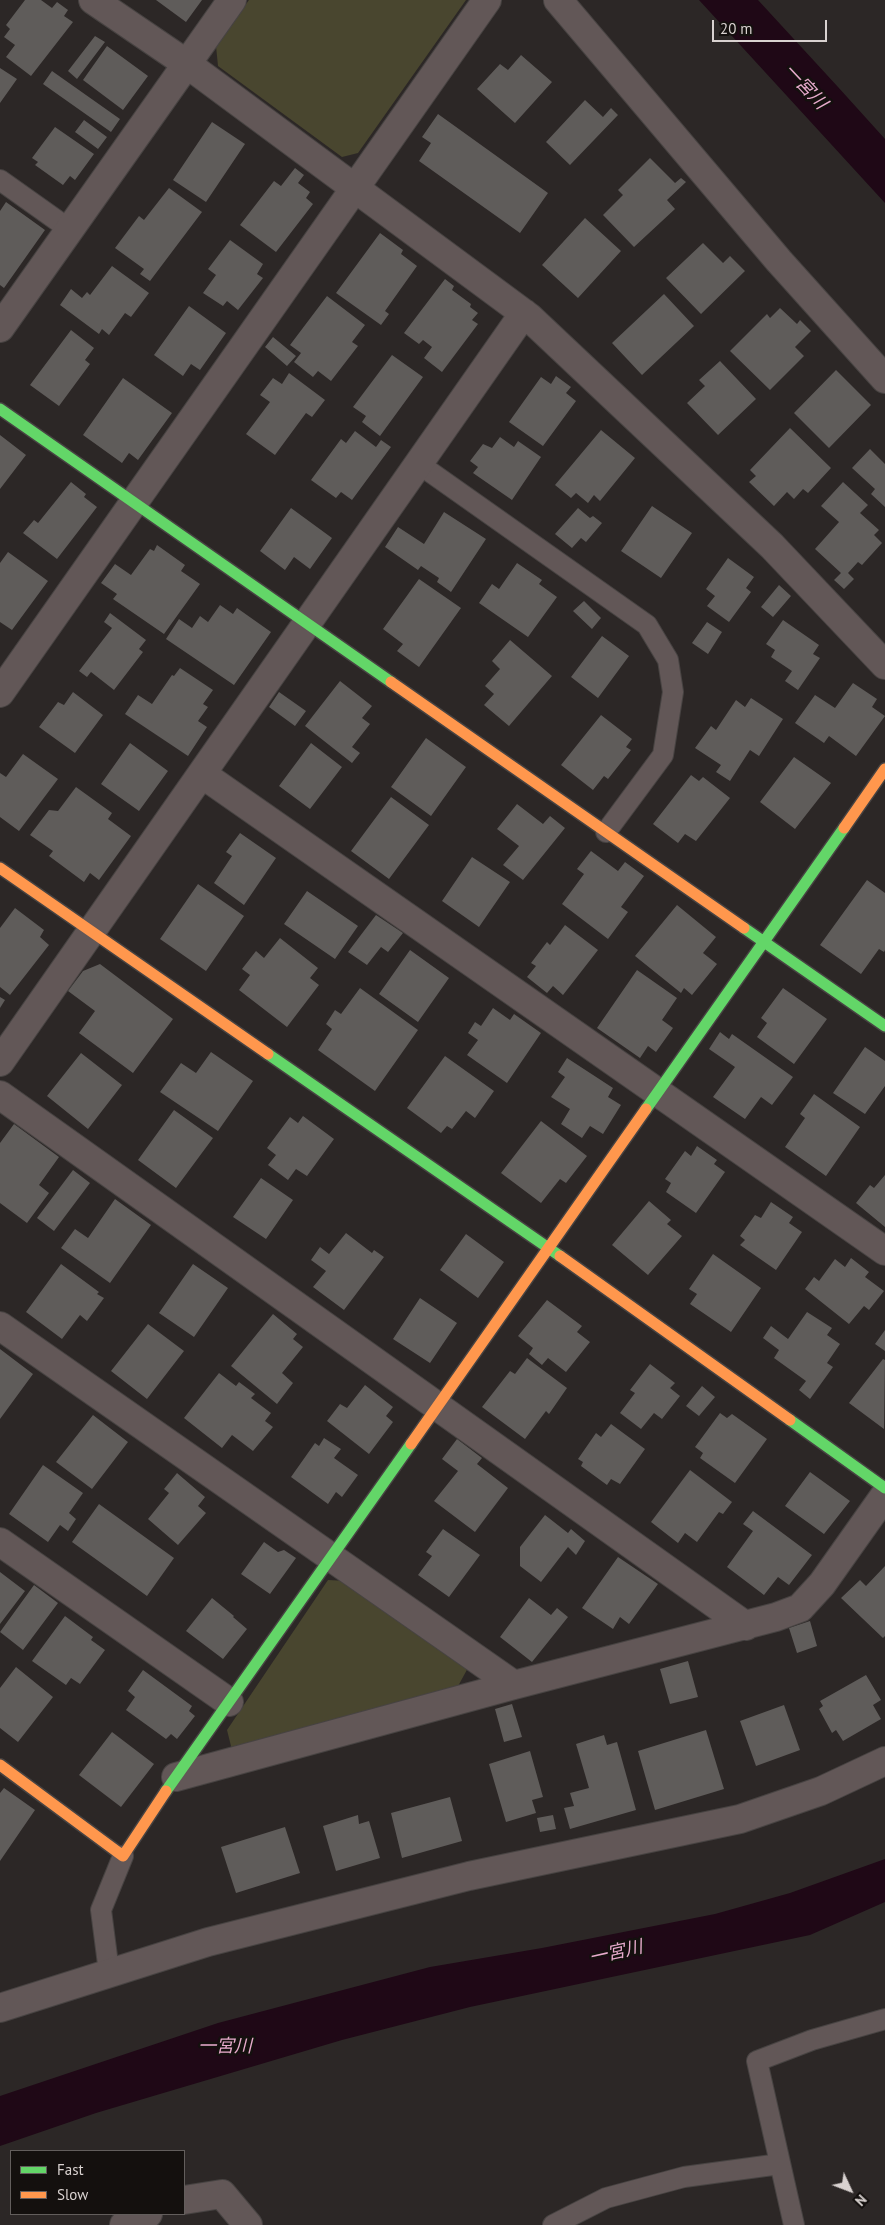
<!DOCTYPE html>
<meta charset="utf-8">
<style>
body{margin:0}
#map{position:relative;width:885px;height:2225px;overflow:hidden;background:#2c2726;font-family:"PT Sans",sans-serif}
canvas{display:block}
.legend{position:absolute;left:10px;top:2150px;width:175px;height:65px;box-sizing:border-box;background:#14100e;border:1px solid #635e5c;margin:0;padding:6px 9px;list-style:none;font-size:15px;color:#d9d2d0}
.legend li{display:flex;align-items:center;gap:10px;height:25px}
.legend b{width:25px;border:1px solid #635e5c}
.north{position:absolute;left:825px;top:2165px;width:50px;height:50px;-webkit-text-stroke:4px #14100e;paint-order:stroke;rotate:133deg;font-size:14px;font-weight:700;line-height:20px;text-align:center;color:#d9d2d0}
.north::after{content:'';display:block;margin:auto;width:18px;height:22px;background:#d9d2d0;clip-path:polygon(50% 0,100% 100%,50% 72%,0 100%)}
.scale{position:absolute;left:712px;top:20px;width:115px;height:22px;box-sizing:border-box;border:2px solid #d9d2d0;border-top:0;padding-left:6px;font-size:15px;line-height:18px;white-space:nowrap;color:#d9d2d0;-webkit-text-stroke:4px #14100e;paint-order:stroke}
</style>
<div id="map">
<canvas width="885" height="2225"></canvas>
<ul class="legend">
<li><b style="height:6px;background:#63d668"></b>Fast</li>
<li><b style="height:6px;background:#ff974d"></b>Slow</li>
</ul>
<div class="north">N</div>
<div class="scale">20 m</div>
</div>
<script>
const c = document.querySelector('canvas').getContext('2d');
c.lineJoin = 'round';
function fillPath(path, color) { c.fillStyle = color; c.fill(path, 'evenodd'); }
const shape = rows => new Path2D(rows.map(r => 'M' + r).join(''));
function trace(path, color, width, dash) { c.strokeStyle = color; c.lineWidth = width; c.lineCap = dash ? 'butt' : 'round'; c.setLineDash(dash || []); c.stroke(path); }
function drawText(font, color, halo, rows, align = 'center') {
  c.font = font + ' "PT Sans","Noto Sans JP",sans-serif'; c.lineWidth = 5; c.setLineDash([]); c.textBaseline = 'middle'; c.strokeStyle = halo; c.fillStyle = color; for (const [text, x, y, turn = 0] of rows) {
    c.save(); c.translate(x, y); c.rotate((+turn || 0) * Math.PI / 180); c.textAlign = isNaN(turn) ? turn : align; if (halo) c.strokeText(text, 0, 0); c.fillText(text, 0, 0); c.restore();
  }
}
fillPath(shape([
 [249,0,466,0,358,153,342,157,218,66,216,46],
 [328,1580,347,1581,469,1666,457,1688,232,1750,227,1730]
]), '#49462f');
fillPath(shape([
 [699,0,758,0,838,87,885,139,885,203],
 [885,1859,885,1902,810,1935,470,2007,342,2040,96,2113,0,2146,0,2096,218,2023,430,1967,542,1948,715,1914,790,1893]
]), '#1f0816');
fillPath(shape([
 [25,0,41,0,52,8,57,2,68,10,64,16,73,22,31,76,6,57,15,45,4,37,10,29,6,25],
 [156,0,202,0,186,22],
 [95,36,105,42,77,79,68,71],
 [107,46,148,76,123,110,83,80],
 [521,55,552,82,515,123,477,89,500,64,508,70],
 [0,68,17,79,0,103],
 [52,71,120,119,111,132,43,84],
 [585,100,603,117,611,108,618,115,570,165,546,142],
 [438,114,548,193,520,233,419,161,431,143,422,137],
 [84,120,107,137,98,149,75,132],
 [212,122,245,144,206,202,173,180],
 [55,127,94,154,75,180,70,176,63,185,35,165,38,162,32,158],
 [650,158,675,183,681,178,686,182,667,200,675,209,634,247,603,215,623,195,618,190],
 [295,168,304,175,298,183,310,192,306,198,313,204,276,252,240,225,274,181,281,186],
 [169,188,202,212,150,281,140,274,144,269,115,248,139,216,144,220],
 [6,202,45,230,4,288,0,285,0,211],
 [585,218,621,251,578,298,542,265],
 [380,233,403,250,401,254,417,266,385,311,389,314,381,325,336,293],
 [230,240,263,264,257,274,263,278,238,310,227,301,223,306,203,293,216,275,208,269],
 [703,243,723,263,730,256,745,271,701,314,666,278],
 [112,266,149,293,131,317,125,313,109,335,102,329,99,334,60,305,71,289,82,298,87,292,90,295],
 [445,279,454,286,452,290,471,304,470,307,478,313,472,320,478,324,442,372,424,358,432,347,423,340,419,344,404,333],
 [664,294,694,326,642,375,612,343],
 [327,296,365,325,352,342,358,346,331,381,318,371,313,377,294,362,301,353,290,345],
 [189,306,226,333,200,370,191,364,183,376,154,355],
 [780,308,797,324,800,320,811,331,795,347,804,356,770,390,730,351,767,314,770,318],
 [71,330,94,348,85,360,90,364,59,406,30,385],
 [273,337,296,356,287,366,265,347],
 [392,355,423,377,380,436,362,422,366,416,353,407],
 [720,361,756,399,718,435,687,403,705,386,699,380],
 [836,370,871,405,829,448,794,413],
 [289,373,325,400,312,417,306,413,275,455,246,434,270,402,260,395,273,378,282,384],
 [556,376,571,387,566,393,576,401,543,446,509,422,541,377,551,384],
 [123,378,172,413,138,460,129,453,122,463,83,435],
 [790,428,831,468,808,493,803,489,794,499,787,492,774,506,749,482,756,476,750,470],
 [601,430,635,458,600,501,594,495,588,503,576,493,571,498,555,485],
 [355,431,376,447,381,440,391,447,352,500,341,492,336,498,311,480,341,439,346,443],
 [0,435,26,455,0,489],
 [500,437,514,447,518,441,541,457,512,500,473,473,478,467,470,461,483,444,492,448],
 [870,449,885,464,885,507,871,494,875,489,852,468],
 [71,482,86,494,84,497,97,507,57,559,23,533,34,520,38,523],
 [843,482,868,505,860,513,879,530,874,535,882,543,862,565,858,562,848,573,854,579,844,589,834,580,841,573,815,549,839,522,821,506],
 [652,506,692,533,661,578,621,551],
 [291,508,332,538,310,569,294,557,285,570,260,551],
 [578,508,590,518,593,516,602,523,586,542,581,538,572,548,555,534],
 [444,512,486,539,451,592,437,582,439,578,421,566,418,570,385,547,398,527,424,544],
 [157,545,185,565,181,571,200,584,164,634,113,599,117,594,101,583,115,564,131,575,150,549,154,551],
 [8,552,48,581,12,630,0,622,0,563],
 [728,558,754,577,746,588,751,592,729,622,707,606,715,596,706,589],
 [517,563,542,580,539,584,557,597,528,637,479,603,492,584,499,589],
 [419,579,461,608,419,667,397,651,403,644,383,629],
 [779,585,791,596,773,617,761,607],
 [584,601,601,618,592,629,573,611],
 [220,605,233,614,237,608,271,632,234,685,166,639,179,619,192,628,200,616,208,622],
 [110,613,146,640,139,649,143,652,114,690,91,672,87,677,79,671,112,628,104,622],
 [783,620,819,645,813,654,820,658,798,690,785,681,792,671,771,657,775,650,766,644],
 [707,622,722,632,708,654,692,643],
 [602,636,629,656,598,698,571,677],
 [510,640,552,676,509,726,484,705,494,694,485,686,500,669,492,661],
 [180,668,213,690,203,704,208,707,198,721,207,727,188,756,125,714,138,695,152,704,172,675,174,676],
 [340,681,372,706,362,718,370,724,352,747,360,753,352,763,305,726],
 [853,683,877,699,872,707,885,716,856,756,829,736,824,743,795,723,815,695,835,708],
 [73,692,103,715,75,753,39,727,58,702,64,705],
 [279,692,306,711,295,726,269,707],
 [751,698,783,719,759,756,750,750,730,781,716,772,721,765,695,748,711,726,716,730,736,700,745,707],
 [601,715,632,739,626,747,631,750,608,779,604,776,593,790,561,765],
 [426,738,466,767,431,816,391,787],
 [130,743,168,771,139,811,101,784],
 [311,743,342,767,310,809,279,786],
 [23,754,58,779,19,831,0,817,0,773,6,777],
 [794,757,831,783,795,829,760,802],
 [691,775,699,781,703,777,730,798,696,841,685,834,678,843,653,824],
 [76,787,112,813,108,819,131,836,99,880,90,873,84,882,49,856,53,851,30,835,49,810,58,811],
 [391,797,429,825,389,879,351,851],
 [517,804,543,824,550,816,565,828,523,880,503,865,519,846,497,829],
 [240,833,276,858,244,905,214,883,232,856,226,852],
 [591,851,618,871,625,862,644,876,621,907,628,912,608,939,562,904,584,874,577,869],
 [472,857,510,882,479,927,442,901],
 [867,880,885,893,885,950,884,952,879,949,861,974,820,945],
 [198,884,244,916,206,971,160,939],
 [307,891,358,926,335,959,284,924],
 [677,905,716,937,703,953,717,964,692,995,684,988,681,993,635,956],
 [15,908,44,930,40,937,49,945,10,995,0,987,0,928],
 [376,915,403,933,388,952,381,947,367,965,348,952],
 [565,925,598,950,563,995,553,986,547,993,527,977,536,966,531,963,547,942,550,945],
 [280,938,318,968,310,978,319,985,287,1027,239,990,250,975,242,969,256,951,264,958],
 [410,950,449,978,418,1022,379,994],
 [100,964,173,1019,133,1073,79,1033,95,1011,68,991,83,971],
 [637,970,677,998,662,1020,673,1028,656,1052,648,1046,640,1058,597,1028],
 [360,988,418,1030,375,1091,318,1050,332,1029,326,1024,335,1010,341,1014],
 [783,988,827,1019,794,1064,757,1037,767,1023,761,1018],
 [0,997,5,1000,0,1008],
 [493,1008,510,1020,514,1014,541,1033,507,1083,467,1055,478,1040,468,1033,475,1022,481,1026],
 [720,1032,729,1039,732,1034,793,1077,772,1105,761,1097,745,1119,713,1097,735,1067,709,1049],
 [865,1047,885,1061,885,1086,865,1114,833,1093],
 [211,1052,253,1081,218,1131,160,1092,181,1063,196,1073],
 [81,1053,122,1085,88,1129,47,1096],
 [445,1056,494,1091,475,1118,466,1111,452,1129,447,1126,441,1133,407,1108],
 [567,1058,613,1088,608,1097,621,1105,603,1134,590,1126,582,1138,561,1124,570,1109,551,1097,565,1077,558,1072],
 [814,1094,860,1127,826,1176,785,1147,805,1118,800,1114],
 [174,1110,213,1138,176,1188,138,1160],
 [303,1116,334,1139,307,1176,296,1169,288,1180,268,1165,276,1155,267,1148,290,1117,298,1123],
 [541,1121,587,1156,566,1183,560,1179,541,1203,501,1173],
 [14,1124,59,1157,39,1185,49,1193,27,1223,0,1203,0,1143],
 [697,1146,717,1160,714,1164,725,1172,696,1213,666,1192,671,1183,665,1179,685,1151,691,1156],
 [73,1170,90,1183,54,1231,37,1218],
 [885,1175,885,1227,856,1203,870,1185,874,1188],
 [261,1178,293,1200,266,1239,233,1217],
 [115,1199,151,1225,110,1283,61,1248,75,1229,88,1238],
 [649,1201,671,1220,667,1224,682,1236,648,1275,612,1245],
 [771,1202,793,1217,789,1223,802,1232,776,1270,740,1245,745,1240,740,1236,755,1215,761,1218],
 [346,1233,372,1253,374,1250,384,1257,344,1310,313,1287,326,1271,311,1260,320,1247,329,1254],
 [466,1234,504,1262,478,1298,440,1270],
 [713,1254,761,1288,731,1332,690,1304,697,1294,689,1289],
 [851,1258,869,1272,865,1277,884,1291,869,1310,864,1306,849,1324,805,1289,814,1277,819,1281,835,1259,845,1267],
 [61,1264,99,1292,97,1294,104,1298,87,1321,80,1315,62,1339,26,1312],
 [193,1264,228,1288,194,1337,159,1313],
 [420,1298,457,1323,430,1363,393,1339],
 [547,1300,582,1326,577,1332,590,1342,566,1372,548,1358,542,1365,529,1354,533,1348,518,1336],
 [807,1312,832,1328,827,1335,840,1344,827,1363,833,1367,810,1399,799,1390,806,1381,774,1358,779,1350,763,1338,771,1326,788,1339],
 [273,1314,297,1334,293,1339,303,1347,282,1373,293,1383,277,1404,231,1366],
 [148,1324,184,1351,147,1399,111,1371],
 [885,1330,885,1351,875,1344],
 [0,1349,33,1374,0,1419],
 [527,1358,567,1388,549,1414,546,1411,525,1439,482,1407,510,1371,515,1374],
 [883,1359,885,1360,884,1429,849,1403],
 [650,1364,675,1383,670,1388,680,1396,662,1419,654,1413,641,1429,620,1413,635,1393,630,1390],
 [219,1373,236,1386,239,1382,255,1394,251,1398,271,1413,265,1421,273,1427,253,1451,232,1435,222,1448,184,1418],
 [365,1385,393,1407,386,1416,393,1422,369,1454,327,1421,340,1404,347,1408],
 [702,1386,715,1397,699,1416,686,1406],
 [720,1413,727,1418,732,1414,767,1439,735,1483,700,1458,703,1453,695,1447],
 [93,1415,128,1442,92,1489,56,1462],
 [611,1424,645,1449,620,1484,611,1479,607,1485,581,1466,583,1462,578,1459,596,1433,601,1437],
 [324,1438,341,1449,334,1458,358,1475,342,1497,336,1492,328,1504,291,1477,315,1443,319,1446],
 [457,1439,482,1458,477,1464,508,1488,475,1532,434,1501,458,1471,442,1459],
 [43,1465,83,1493,69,1513,76,1519,68,1531,60,1525,48,1542,9,1514],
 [690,1470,732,1502,723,1514,719,1512,697,1542,685,1533,678,1543,651,1522],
 [810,1472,850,1501,824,1534,785,1506],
 [177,1473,205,1497,198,1506,206,1513,178,1545,148,1519,169,1493,164,1489],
 [99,1504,174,1558,147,1596,72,1542],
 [753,1511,812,1555,789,1585,778,1577,764,1595,727,1567,753,1531,743,1524],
 [545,1515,568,1533,571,1529,585,1541,576,1555,568,1547,541,1582,520,1566,520,1547],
 [443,1529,480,1555,449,1597,418,1575,432,1556,426,1552],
 [264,1542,278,1552,284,1550,296,1558,270,1594,241,1574],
 [618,1557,658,1584,629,1624,620,1617,613,1629,582,1608],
 [885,1566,885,1636,883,1638,841,1598,860,1580,866,1586],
 [0,1572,25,1591,0,1624],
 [34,1585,58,1603,23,1650,0,1632],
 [212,1598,234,1616,233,1617,247,1629,223,1659,186,1631],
 [529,1598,551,1615,557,1608,568,1617,532,1662,500,1637],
 [65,1616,93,1637,91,1640,105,1650,80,1684,71,1678,66,1685,32,1661],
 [810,1621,817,1646,797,1653,789,1628],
 [688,1661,698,1697,670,1704,660,1669],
 [16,1667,53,1697,18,1742,0,1728,0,1688],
 [143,1670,192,1706,189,1711,195,1716,177,1739,171,1734,166,1739,126,1710,135,1697,128,1691],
 [866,1675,881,1700,873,1705,881,1719,843,1741,836,1730,832,1733,819,1709,823,1706,820,1701],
 [512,1704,522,1737,504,1742,495,1709],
 [784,1705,800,1750,756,1766,740,1721],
 [706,1730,724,1789,655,1810,638,1751],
 [112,1732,154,1764,121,1807,79,1775],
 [604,1735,607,1745,617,1742,636,1810,570,1829,564,1808,574,1806,570,1793,589,1788,576,1744],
 [530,1751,543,1797,532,1800,536,1813,506,1822,489,1764],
 [4,1788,35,1810,0,1861,0,1793],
 [450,1797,462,1841,402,1858,391,1813],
 [358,1815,359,1824,369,1821,380,1858,336,1871,323,1826],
 [553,1815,556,1829,540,1832,537,1818],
 [285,1827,300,1873,236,1893,221,1847]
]), '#5f5c5a');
const lane = shape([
 [0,180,69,229],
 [419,464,647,625,668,660,673,692,663,755,606,832],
 [109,1972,101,1910,123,1856],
 [553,2225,606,2198,684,2177,780,2164],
 [794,2225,757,2061,812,2040,885,2019]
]);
const street = shape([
 [93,0,187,64,529,317,772,546,885,665],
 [558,0,779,261,885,379],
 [0,328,232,0],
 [0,693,487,0],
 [202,774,885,1251],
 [0,1062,524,313],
 [0,1095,746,1626],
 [0,1326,514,1685],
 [0,1542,229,1702],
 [176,1777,514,1685,776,1617,800,1608,822,1584,885,1495],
 [0,2008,208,1942,469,1876,740,1819,821,1791,885,1761],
 [184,2200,222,2194,248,2225],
 [124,2225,148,2214]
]);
const fast = shape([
 [0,409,391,682],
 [744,928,885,1026],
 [268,1054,560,1256],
 [646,1109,844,828],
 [790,1420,885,1488],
 [166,1791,411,1444]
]);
const slow = shape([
 [391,682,744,928],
 [844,828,885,769],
 [0,868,268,1054],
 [560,1256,790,1420],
 [411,1444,646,1109],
 [0,1765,123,1856,166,1791]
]);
trace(lane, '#474342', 22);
trace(street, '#474342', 30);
trace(fast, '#474342', 14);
trace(slow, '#474342', 14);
trace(lane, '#625757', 20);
trace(street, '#625757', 28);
trace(fast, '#63d668', 11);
trace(slow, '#ff974d', 11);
drawText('italic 18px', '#e7abcc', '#14100e', [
 ["一宮川",805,87,47],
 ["一宮川",616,1953,-13],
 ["一宮川",225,2047]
]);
</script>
